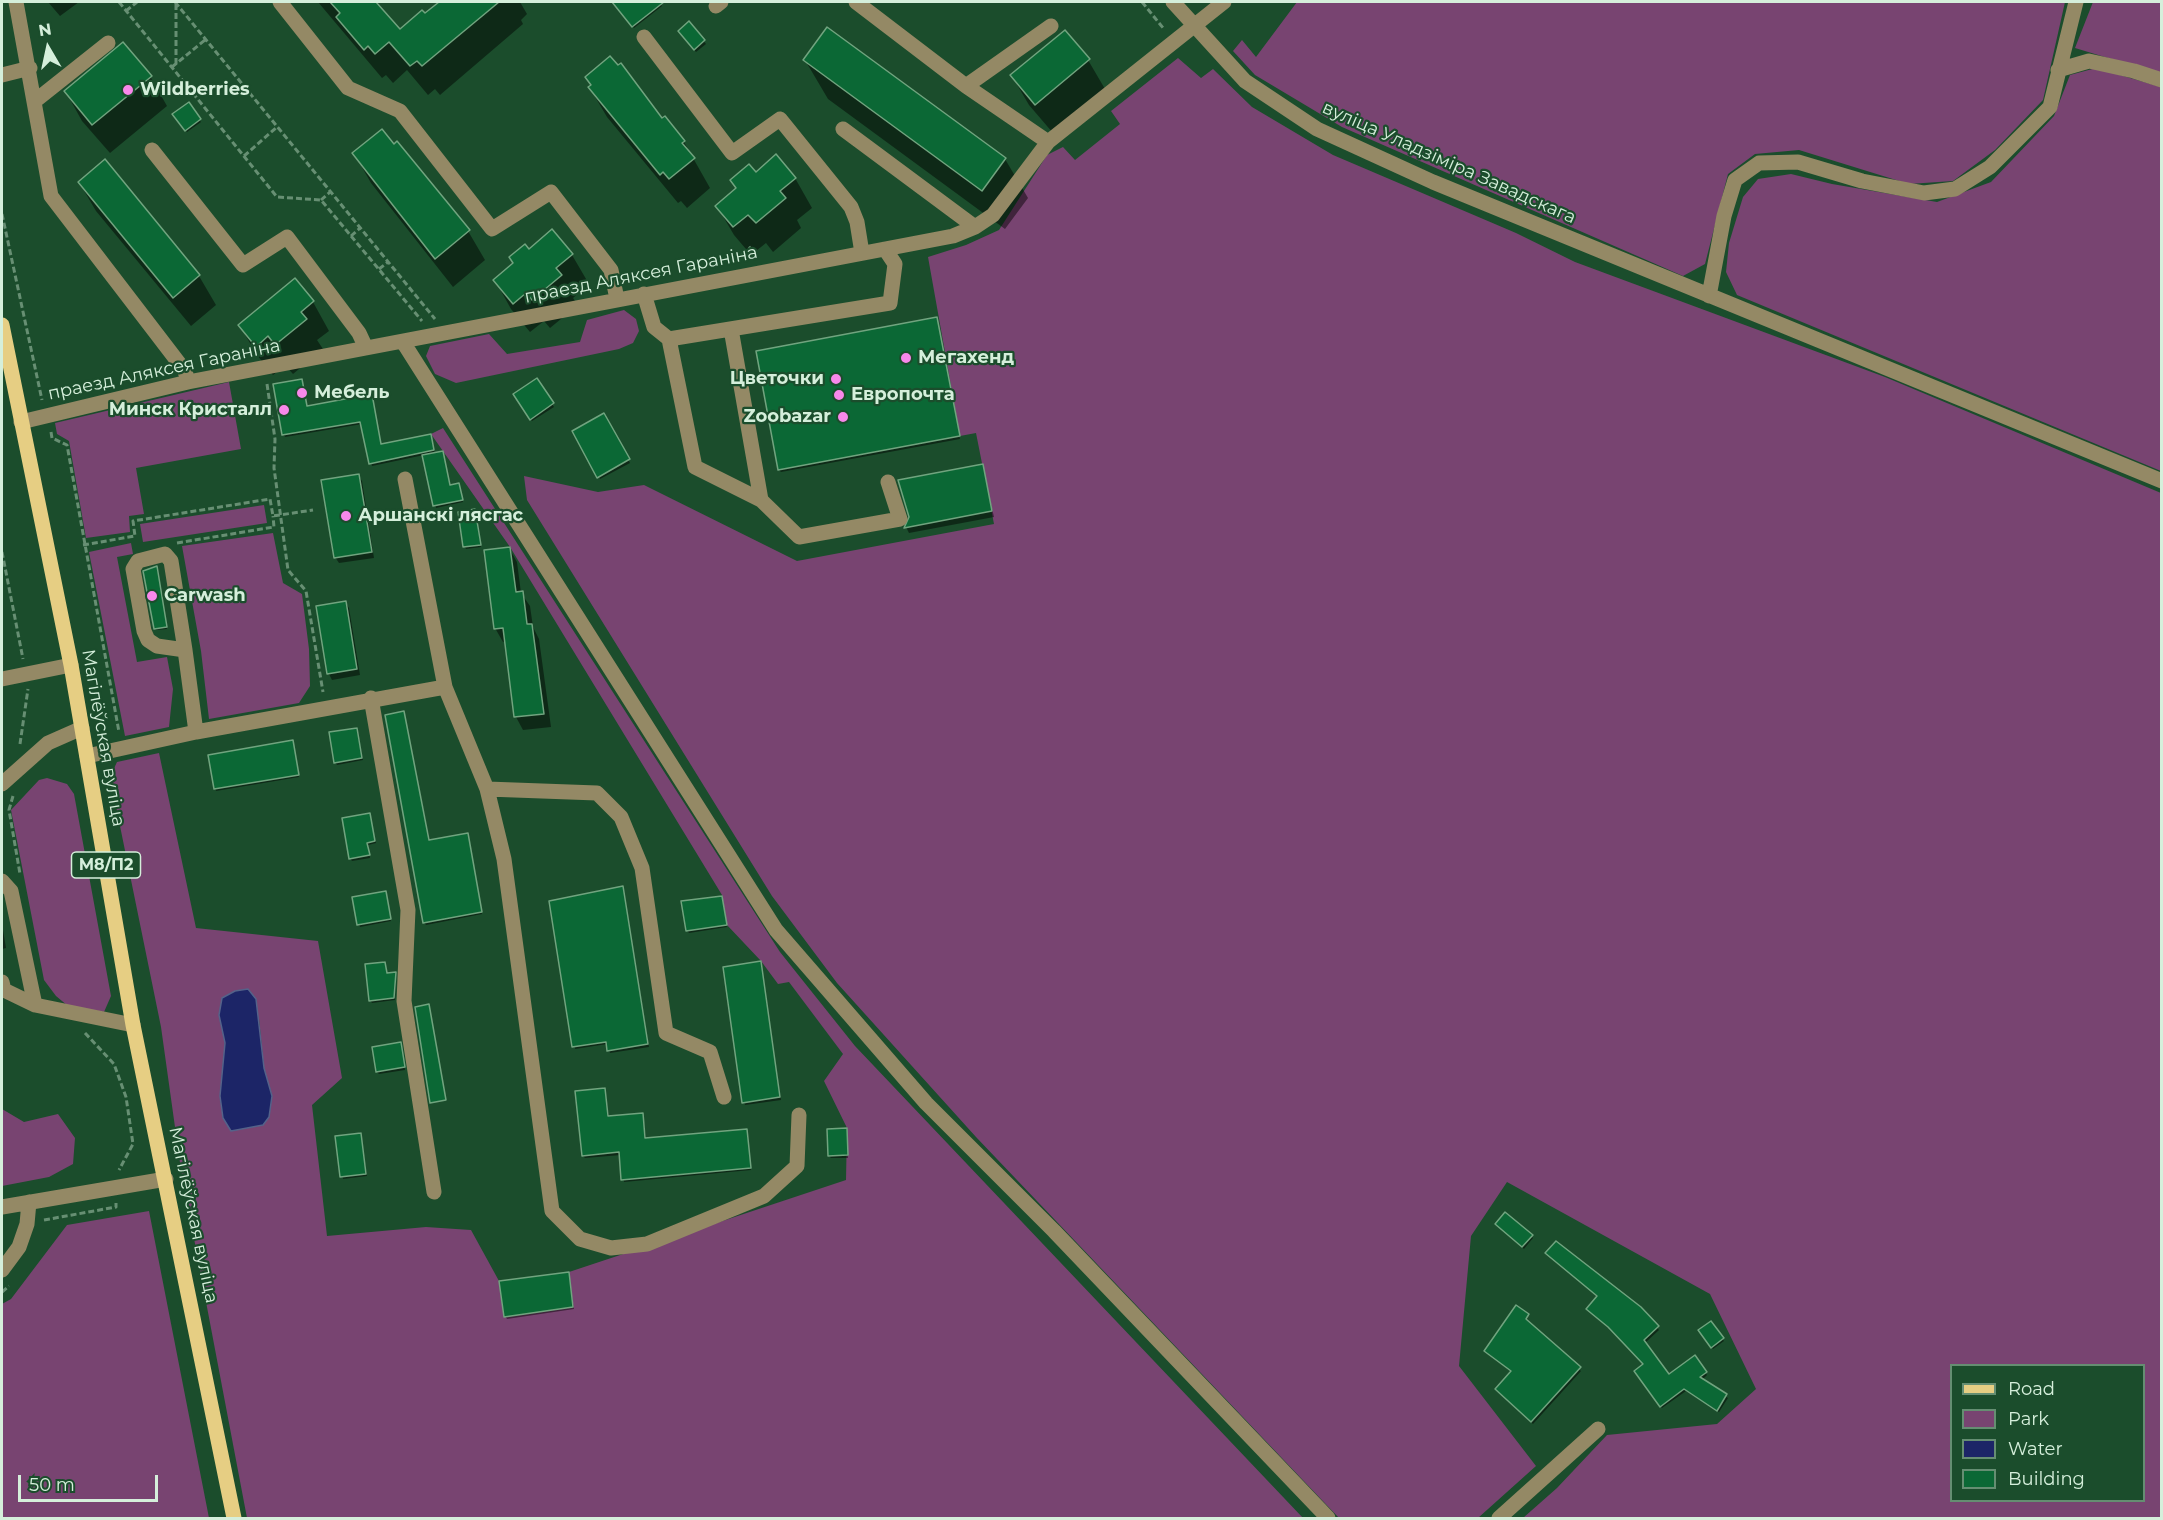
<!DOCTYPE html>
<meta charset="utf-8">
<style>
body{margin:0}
#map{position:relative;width:2163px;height:1520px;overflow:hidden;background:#1b4d2c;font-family:Montserrat,sans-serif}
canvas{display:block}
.frame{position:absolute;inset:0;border:3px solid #d5efdb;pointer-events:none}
.legend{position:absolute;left:1950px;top:1364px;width:195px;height:138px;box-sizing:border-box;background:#1b4d2c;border:2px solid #658e72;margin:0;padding:8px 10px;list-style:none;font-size:18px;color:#d5efdb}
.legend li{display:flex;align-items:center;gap:12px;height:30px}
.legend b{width:30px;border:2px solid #658e72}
.north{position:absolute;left:18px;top:18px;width:60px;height:60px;-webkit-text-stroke:4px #1b4d2c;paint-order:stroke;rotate:351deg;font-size:16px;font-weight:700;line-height:24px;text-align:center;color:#d5efdb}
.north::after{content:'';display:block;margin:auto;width:21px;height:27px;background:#d5efdb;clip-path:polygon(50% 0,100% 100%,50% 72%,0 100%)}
.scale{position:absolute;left:18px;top:1475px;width:140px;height:27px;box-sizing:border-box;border:3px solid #d5efdb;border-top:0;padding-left:8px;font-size:18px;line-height:21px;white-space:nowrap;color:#d5efdb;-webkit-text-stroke:4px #1b4d2c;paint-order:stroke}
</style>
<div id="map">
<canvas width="2163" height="1520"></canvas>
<div class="frame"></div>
<ul class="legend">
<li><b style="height:8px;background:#e6ce83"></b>Road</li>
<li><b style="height:16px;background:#784471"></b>Park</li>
<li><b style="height:16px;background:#1c2567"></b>Water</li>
<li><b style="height:16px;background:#0b6835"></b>Building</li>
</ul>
<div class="north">N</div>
<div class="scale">50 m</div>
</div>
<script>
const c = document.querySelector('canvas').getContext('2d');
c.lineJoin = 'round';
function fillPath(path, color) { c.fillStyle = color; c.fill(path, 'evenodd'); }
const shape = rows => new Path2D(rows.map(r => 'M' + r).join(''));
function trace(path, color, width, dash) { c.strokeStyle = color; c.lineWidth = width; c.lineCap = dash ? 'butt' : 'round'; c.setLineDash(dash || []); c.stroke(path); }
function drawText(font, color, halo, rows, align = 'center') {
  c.font = font + ' Montserrat,sans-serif'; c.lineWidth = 4.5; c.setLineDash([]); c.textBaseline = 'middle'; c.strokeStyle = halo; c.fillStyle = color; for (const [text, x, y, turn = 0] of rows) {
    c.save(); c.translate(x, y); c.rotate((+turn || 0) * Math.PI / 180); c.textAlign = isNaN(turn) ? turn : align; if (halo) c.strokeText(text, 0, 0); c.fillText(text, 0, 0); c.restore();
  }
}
fillPath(shape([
 [1297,2,2065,2,2043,100,1995,150,1953,181,1909,184,1799,150,1755,154,1728,174,1705,264,1683,276,1342,127,1255,75,1233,51,1242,40,1256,57],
 [2093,2,2161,2,2161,74,2075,48],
 [1178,58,1201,78,1213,69,1252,107,1333,155,1516,233,1575,262,1885,377,2161,493,2161,1518,1523,1518,1557,1488,1607,1435,1717,1424,1756,1389,1710,1294,1507,1182,1471,1236,1459,1366,1536,1466,1478,1518,1339,1518,976,1137,837,983,772,896,527,500,524,476,598,492,644,485,797,561,994,524,976,433,960,436,928,257,966,245,999,230,1047,155,1063,147,1075,160,1120,124,1111,111],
 [1952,1366,2144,1366,2144,1500,1952,1500],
 [2096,68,2161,87,2161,471,1737,295,1726,272,1729,243,1743,197,1758,179,1791,174,1832,184,1937,202,1991,182,2054,116,2070,75],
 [624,310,636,319,639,331,633,343,619,349,456,383,435,374,426,356,430,346,489,334,507,354,580,342,587,320],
 [229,382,241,449,136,468,144,514,129,516,130,532,86,538,69,441,57,434,55,423],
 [443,428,780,952,855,1046,1303,1518,247,1518,181,1170,161,1027,110,777,117,762,159,753,196,928,318,941,342,1078,312,1105,327,1236,426,1227,471,1230,499,1281,504,1316,573,1307,569,1272,846,1180,847,1128,824,1081,843,1054,789,982,778,984,761,961,727,925,722,895,510,547,431,434],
 [219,1015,259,1019,264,1068,272,1096,223,1118,220,1096,225,1043],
 [264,505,267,523,143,542,140,524],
 [273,533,283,583,302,594,309,649,310,686,299,703,209,719,201,651,182,546],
 [131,543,133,554,117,557,137,662,167,657,173,689,169,727,125,736,89,552],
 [47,778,67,784,74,794,111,996,104,1012,68,1006,56,996,44,980,11,810,39,780],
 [2,1109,24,1122,58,1114,75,1138,73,1164,49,1177,2,1186],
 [149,1211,209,1518,2,1518,2,1304,11,1299,67,1225]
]), '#784471');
const water = shape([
 [248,989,256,999,264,1068,272,1096,269,1117,263,1125,231,1131,223,1118,220,1096,225,1043,219,1015,222,998,235,991,248,989]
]);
fillPath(water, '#1c2567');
trace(water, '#54628a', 1.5);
fillPath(shape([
 [48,2,79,2,60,16],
 [318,2,372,2,400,31,425,16,440,2,520,2,527,14,521,20,523,24,440,95,435,89,428,95,407,70,393,83,386,75,382,78],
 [619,2,659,2,662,6,634,28,616,4],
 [689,23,706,44,696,52,681,34],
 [805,60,1005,159,1028,198,1005,229,828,99],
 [1088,60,1105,89,1053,133,1029,105,1012,76],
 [150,76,167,106,110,153,82,121,66,92],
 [590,88,684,142,710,188,687,208,681,201,678,203,607,117],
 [188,104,201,122,187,132,174,114],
 [354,153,468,231,485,260,453,287,371,183],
 [105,161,199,276,216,305,191,326,96,211,79,182],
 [756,174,795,178,812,208,797,220,801,228,773,252,766,243,751,255,734,235,717,206,737,189,732,181],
 [552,231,572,255,589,284,573,298,578,305,550,328,544,321,530,332,511,309,495,280],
 [313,302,329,331,317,340,323,349,293,374,285,365,273,375,257,355,240,326],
 [937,319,960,439,781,472,779,470],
 [537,380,554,407,532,421,515,394],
 [371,396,381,446,432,438,435,454,444,455,450,487,460,487,463,502,436,508,424,455,372,466,362,424,285,437,284,435,307,407],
 [604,415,630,463,600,479,574,432],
 [982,466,994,517,909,533,906,527,911,517],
 [358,475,362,481,374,558,339,563,335,557],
 [475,511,481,547,466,549,465,547],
 [509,548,517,562,521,593,530,606,533,627,539,639,551,727,523,730,516,717,506,641,503,642,495,628],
 [157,570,167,629,156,630,155,628],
 [345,602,349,608,360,675,332,680,329,674],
 [404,713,430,841,469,837,482,914,426,925,424,922],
 [357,729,363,760,337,765,335,762],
 [293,744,299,777,216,791,209,756],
 [369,815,376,843,368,845,370,858,352,861,350,858],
 [623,888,649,1047,610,1053,607,1044,575,1049,551,902],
 [387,896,391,921,360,927,359,924],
 [722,897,727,927,689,933,687,930],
 [2,924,6,948,2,949],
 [385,963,387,974,395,973,396,976,395,1000,372,1003,370,1000],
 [760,963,781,1100,745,1105,744,1102],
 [401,1046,405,1070,379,1074,377,1072],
 [605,1090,609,1117,643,1114,646,1139,746,1130,751,1170,624,1182,621,1155,585,1158,583,1156],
 [846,1130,848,1158,831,1158,829,1156],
 [361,1137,367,1176,343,1179,336,1138],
 [1497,1225,1531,1236,1533,1238,1524,1249],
 [1547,1253,1640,1308,1659,1330,1645,1343,1669,1376,1695,1357,1707,1375,1702,1380,1728,1398,1719,1412,1686,1391,1662,1408,1636,1371,1645,1365,1598,1297],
 [568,1273,574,1309,507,1319,505,1316],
 [1528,1315,1527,1322,1581,1371,1533,1424,1498,1392,1512,1372,1486,1351],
 [1711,1323,1724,1341,1713,1349,1700,1331]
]), '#0007');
const building = shape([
 [330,2,376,2,400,29,422,10,425,13,439,2,499,2,422,66,417,61,410,66,389,42,375,54,368,46,364,50,336,17,340,13,330,2],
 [612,2,664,2,632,27,612,2],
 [689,21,705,40,694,50,678,31,689,21],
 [827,27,1006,158,982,191,803,60,827,27],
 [1065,30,1090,59,1035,105,1010,75,1065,30],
 [123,42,152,76,92,125,64,91,123,42],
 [610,56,618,65,621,63,662,118,665,116,685,141,682,143,695,158,669,179,663,172,660,175,588,87,591,85,585,77,610,56],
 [189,102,201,119,185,131,172,114,189,102],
 [382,129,394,144,397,141,470,230,435,259,352,153,382,129],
 [776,154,796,178,780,191,786,198,756,223,748,215,733,227,715,206,736,188,730,180,749,164,756,172,776,154],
 [105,159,200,275,173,298,78,182,105,159],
 [552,229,573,254,556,268,562,275,532,300,526,293,513,304,493,280,513,263,509,257,525,244,529,249,552,229],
 [295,278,314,301,301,312,307,319,275,345,268,336,256,347,238,325,295,278],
 [937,317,960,436,778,470,756,351,937,317],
 [537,378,554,403,530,420,513,394,537,378],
 [302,379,307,406,372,394,381,444,431,434,434,450,369,464,360,422,282,435,273,384,302,379],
 [604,413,630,459,597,478,572,431,604,413],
 [443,451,450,485,459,483,463,500,433,506,422,455,443,451],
 [983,464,992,511,904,528,909,517,898,480,983,464],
 [359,474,372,552,334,558,321,480,359,474],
 [475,509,481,545,463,547,458,512,475,509],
 [510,547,516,592,523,591,527,624,532,624,544,714,514,717,503,628,494,629,484,550,510,547],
 [157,566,167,627,154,629,143,571,157,566],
 [346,601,357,669,327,674,316,606,346,601],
 [404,711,429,840,468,833,482,912,423,923,385,715,404,711],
 [357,728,362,758,334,763,329,732,357,728],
 [293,740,299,775,214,789,208,755,293,740],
 [370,813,375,841,367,843,370,855,349,859,342,818,370,813],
 [623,886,648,1044,607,1051,606,1042,572,1047,549,901,623,886],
 [386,891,391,919,357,925,352,897,386,891],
 [722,896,727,925,686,931,681,901,722,896],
 [761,961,780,1097,742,1103,723,967,761,961],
 [385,962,387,973,396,972,394,998,369,1001,365,964,385,962],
 [429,1004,446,1100,430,1103,415,1007,429,1004],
 [401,1042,405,1067,376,1072,372,1047,401,1042],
 [605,1088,608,1116,643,1113,645,1138,747,1129,751,1168,621,1180,619,1152,582,1156,575,1091,605,1088],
 [847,1128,848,1155,828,1156,827,1129,847,1128],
 [361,1133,366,1174,340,1177,335,1136,361,1133],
 [1505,1212,1533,1235,1522,1247,1495,1224,1505,1212],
 [1556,1241,1641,1307,1659,1326,1644,1340,1669,1374,1695,1355,1707,1372,1700,1377,1727,1394,1717,1411,1684,1389,1660,1407,1634,1371,1643,1364,1608,1327,1586,1309,1597,1296,1545,1253,1556,1241],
 [569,1272,573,1307,504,1317,499,1281,569,1272],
 [1516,1305,1529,1314,1526,1319,1581,1367,1531,1422,1495,1389,1511,1371,1484,1351,1516,1305],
 [1711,1321,1724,1338,1711,1348,1698,1330,1711,1321]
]);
fillPath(building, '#0b6835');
trace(building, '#71a47f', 1.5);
trace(shape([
 [119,2,277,197,321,200,422,321],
 [175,2,435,319],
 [1142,2,1164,29],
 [176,4,176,64],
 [126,11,137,2],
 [172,67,205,40],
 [244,156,277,127],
 [321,200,330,192],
 [2,214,42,400],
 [351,236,360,228],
 [735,260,751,247],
 [379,269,388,262],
 [267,384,275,439,274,468,288,570,306,591,323,692],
 [51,432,52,438,67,445,119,732],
 [177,543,274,527,273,516],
 [83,545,135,536,133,521,270,499,273,516,313,510],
 [2,552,23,659],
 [20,744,28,689],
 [13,796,9,810,20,874],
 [85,1033,114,1064,126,1097,133,1144,119,1170],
 [44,1220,116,1207,116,1203],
 [2,1292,9,1286]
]), '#678f73', 3, [6, 3]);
trace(shape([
 [16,2,51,196,185,371,188,382],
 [280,2,348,88,400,111,492,229,551,192,611,270,617,299],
 [856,2,966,86,1048,142],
 [1173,2,1245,81,1317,129,1433,182,2162,481],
 [716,6,721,2],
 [644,37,732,153,780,119,851,207,857,222,862,253],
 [2058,70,2089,61,2134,71,2162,80],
 [2,75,30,68],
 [966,86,1051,26],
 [35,101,108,43],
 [843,129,975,227],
 [152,150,243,265,287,237,359,333,366,348],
 [644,294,654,327,669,339,695,467,761,500,799,537,900,519,888,482],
 [1709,296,1724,216,1735,180,1759,163,1798,162,1862,181,1924,193,1955,189,1990,167,2050,107,2076,2],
 [731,329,761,500],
 [669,339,890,303,895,264,885,249],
 [403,342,776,930,926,1103,1054,1231,1328,1518],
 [21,422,188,382,953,236,975,227,993,215,1048,142,1224,2],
 [405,479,445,687],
 [185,650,157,646,148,640,144,631,133,569,138,561,165,554,171,561,185,650,196,732],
 [2,679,71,665],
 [371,698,408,910,404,1001,434,1192],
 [87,756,196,732,445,687,487,789,504,859,552,1211,580,1239,611,1248,647,1244,764,1196,797,1166,799,1115],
 [2,784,48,743,82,728],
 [487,789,597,793,621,817,642,868,666,1033,710,1052,724,1097],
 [2,881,11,891,35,1005],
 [2,982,4,990,35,1005,133,1025],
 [2,1207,166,1179],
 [2,1270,19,1247,27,1224,29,1202],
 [1499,1518,1598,1429]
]), '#948965', 15);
trace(shape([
 [2,325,71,665,133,1025,234,1518]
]), '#e6ce83', 15);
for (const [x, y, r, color] of [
 [128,90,6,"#f888ea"],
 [906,358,6,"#f888ea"],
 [836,379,6,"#f888ea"],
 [302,393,6,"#f888ea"],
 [839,395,6,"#f888ea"],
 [284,410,6,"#f888ea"],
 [843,417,6,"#f888ea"],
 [346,516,6,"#f888ea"],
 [152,596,6,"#f888ea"]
]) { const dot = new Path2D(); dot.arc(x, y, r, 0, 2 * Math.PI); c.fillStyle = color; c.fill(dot); trace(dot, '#1b4d2c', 2); }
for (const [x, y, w] of [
 [106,865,69]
]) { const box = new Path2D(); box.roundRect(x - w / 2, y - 13, w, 26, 4.5); c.fillStyle = '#1b4d2c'; c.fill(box); trace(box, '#d5efdb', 1.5); }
drawText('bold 16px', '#d5efdb', null, [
 ["М8/П2",106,865]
]);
drawText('bold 18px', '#d5efdb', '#1b4d2c', [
 ["Wildberries",140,90],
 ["Мегахенд",918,358],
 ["Цветочки",824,379,"right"],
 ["Мебель",314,393],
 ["Европочта",851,395],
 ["Минск Кристалл",272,410,"right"],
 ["Zoobazar",831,417,"right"],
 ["Аршанскі лясгас",358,516],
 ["Carwash",164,596]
], 'left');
drawText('18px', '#d5efdb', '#1b4d2c', [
 ["вуліца Уладзіміра Завадскага",1449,163,24],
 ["праезд Аляксея Гараніна",641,275,-11],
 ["праезд Аляксея Гараніна",164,370,-12],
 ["Магілёўская вуліца",103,738,80],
 ["Магілёўская вуліца",193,1215,78]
]);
</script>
